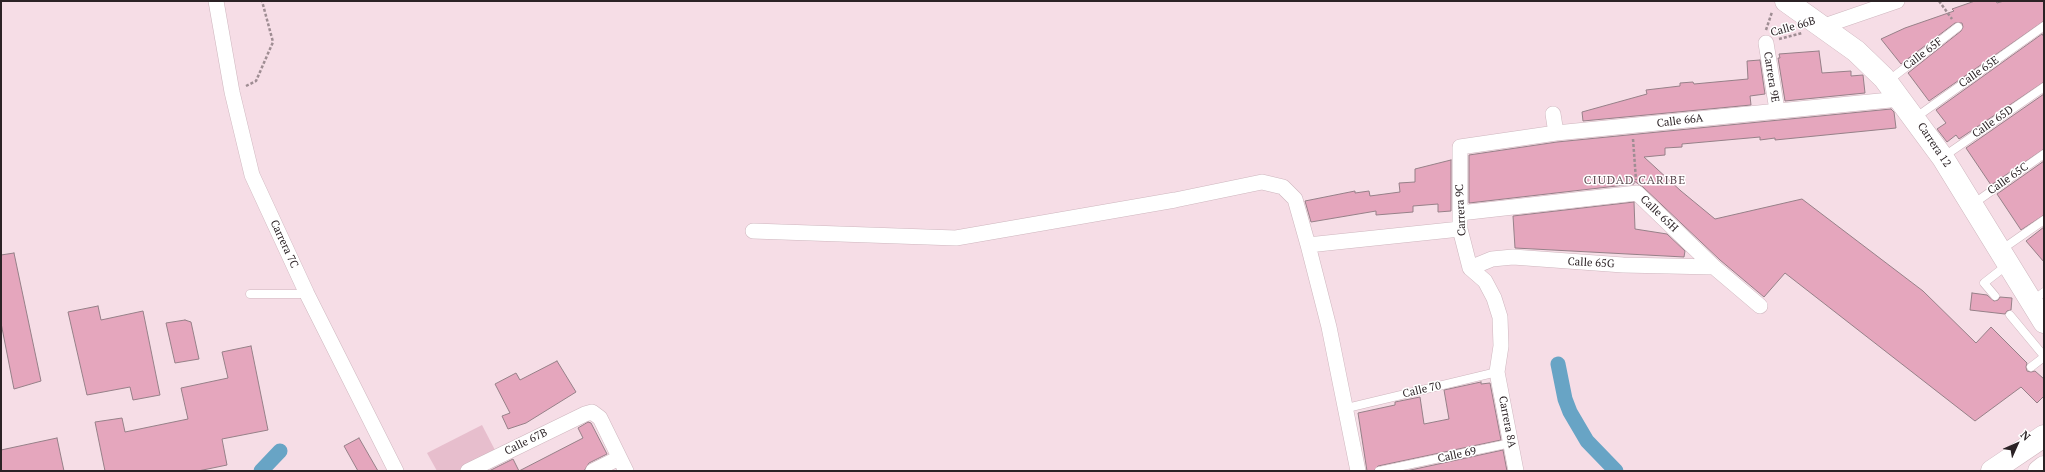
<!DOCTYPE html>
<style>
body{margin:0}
#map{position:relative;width:2045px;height:472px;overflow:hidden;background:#f6dde6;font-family:"PT Serif",serif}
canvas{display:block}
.frame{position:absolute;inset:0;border:2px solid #2b2225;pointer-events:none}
.north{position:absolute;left:1997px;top:424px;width:40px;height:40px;-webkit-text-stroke:3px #fff;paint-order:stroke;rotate:45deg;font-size:11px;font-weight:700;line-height:16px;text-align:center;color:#2b2225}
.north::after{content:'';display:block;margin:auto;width:14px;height:18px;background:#2b2225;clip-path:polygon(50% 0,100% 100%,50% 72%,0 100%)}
</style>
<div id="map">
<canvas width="2045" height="472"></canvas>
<div class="frame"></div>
<div class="north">N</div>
</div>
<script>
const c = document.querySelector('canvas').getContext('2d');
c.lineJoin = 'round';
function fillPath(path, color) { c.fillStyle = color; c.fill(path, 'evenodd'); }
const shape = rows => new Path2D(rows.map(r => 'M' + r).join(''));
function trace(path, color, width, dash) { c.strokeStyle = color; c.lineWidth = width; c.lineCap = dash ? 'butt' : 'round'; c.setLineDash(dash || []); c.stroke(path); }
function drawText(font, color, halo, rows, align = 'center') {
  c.font = font + ' "PT Serif",serif'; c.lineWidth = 3; c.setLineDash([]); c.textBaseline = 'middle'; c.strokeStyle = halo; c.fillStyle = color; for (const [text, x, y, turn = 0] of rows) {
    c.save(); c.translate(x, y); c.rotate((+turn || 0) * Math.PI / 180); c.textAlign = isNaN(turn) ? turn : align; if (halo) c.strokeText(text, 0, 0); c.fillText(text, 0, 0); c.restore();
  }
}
fillPath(shape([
 [482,425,496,452,458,471,437,471,427,453]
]), '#e7becd');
trace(shape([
 [1558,364,1565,399,1570,412,1587,441,1616,471],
 [261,471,280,451]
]), '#68a4c5', 15);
const building = shape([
 [1975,1,1996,1,1997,3,2004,1,2044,1,2044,21,1929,101,1908,73,1961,31,1963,27,1962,23,1955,23,1901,64,1881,39,1905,28,1954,11,1952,9,1975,1],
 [2042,34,2044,37,2044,82,1959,139,1956,135,1947,142,1937,129,1946,123,1936,110,2042,34],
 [1819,51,1822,73,1851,71,1851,76,1863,75,1865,93,1785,101,1778,58,1780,58,1779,54,1819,51],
 [1760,60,1765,94,1750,96,1751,105,1583,121,1582,112,1647,94,1646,90,1680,86,1680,83,1693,82,1694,84,1748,79,1747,61,1760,60],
 [2044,94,2044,149,1991,185,1966,148,2044,94],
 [1891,109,1894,112,1896,128,1775,140,1775,138,1760,140,1760,137,1682,144,1682,147,1665,148,1665,155,1644,157,1681,191,1715,219,1802,199,1923,291,1976,343,1991,327,2027,363,2026,367,2027,371,2031,372,2035,371,2044,379,2044,396,2037,403,2021,387,1975,421,1785,273,1764,297,1720,260,1643,187,1634,181,1634,184,1469,203,1469,155,1557,142,1891,109],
 [1451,160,1451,211,1438,212,1438,204,1413,206,1413,212,1376,215,1376,211,1311,222,1305,201,1355,191,1355,193,1369,191,1370,196,1400,192,1399,183,1415,182,1415,169,1451,160],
 [2044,161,2044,215,2021,230,1997,194,2044,161],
 [1634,202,1635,229,1667,234,1685,251,1684,257,1515,248,1513,216,1634,202],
 [2044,227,2044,262,2026,241,2044,227],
 [14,253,41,381,14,389,1,323,1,255,14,253],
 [1972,293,1987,295,1994,301,1998,300,2000,297,2012,298,2011,310,2007,311,2005,314,1970,310,1972,293],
 [98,306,101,320,143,311,160,395,133,400,130,387,87,395,68,312,98,306],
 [185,320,191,322,199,359,175,363,166,323,185,320],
 [251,346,268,430,222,439,227,465,198,471,105,471,95,422,122,418,125,432,188,419,181,388,228,378,222,352,251,346],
 [557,361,576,392,526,423,508,429,502,416,510,413,495,384,516,373,520,380,557,361],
 [1481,382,1481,384,1490,383,1501,440,1378,466,1374,471,1367,471,1358,413,1395,405,1395,402,1420,397,1424,424,1449,419,1444,390,1481,382],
 [588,422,591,423,607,454,589,463,584,471,489,471,513,459,519,471,583,438,578,428,588,422],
 [57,438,64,471,1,471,1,450,57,438],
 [359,438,378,471,358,471,344,446,359,438],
 [1503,450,1507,471,1406,471,1503,450]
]);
fillPath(building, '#e5a6bd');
trace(building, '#968088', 1);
const lane = shape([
 [1888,81,1958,27],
 [1915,118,2044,26],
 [1943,157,2044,87],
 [1973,204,2044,154],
 [2001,250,2044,220],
 [250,294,307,294],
 [1995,296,1984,283,2007,265],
 [2032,301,2044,292],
 [2010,315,2044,356],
 [2031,367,2044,357],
 [1347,408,1497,372],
 [1379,471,1511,443]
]);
const street = shape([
 [216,1,232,92,252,175,307,294,396,471],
 [1824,26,1897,1],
 [1766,43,1777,110],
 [1553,114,1556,133],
 [1460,213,1637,193,1714,267,1760,306],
 [753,231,956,238,1175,200,1262,182,1283,187,1295,199,1308,245,1329,327,1358,471],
 [1308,245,1460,229],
 [1470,268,1460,229,1460,147,1556,133,1900,99],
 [1470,268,1492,259,1513,257,1623,265,1714,267],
 [1470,268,1485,281,1494,298,1500,317,1501,346,1497,372,1516,471],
 [468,471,585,414,592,412,600,418,626,471],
 [593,471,619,458]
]);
const secondary = shape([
 [1786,1,1856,51,1884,78,1943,158,2044,322]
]);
const primary = shape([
 [1992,471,2044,436],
 [2039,471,2044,467]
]);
trace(lane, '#ceb6be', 9);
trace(street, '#ceb6be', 16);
trace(secondary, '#ceb6be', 23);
trace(primary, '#ceb6be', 23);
trace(shape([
 [1939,1,1952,19],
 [1766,30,1772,12],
 [1779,39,1802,33],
 [246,86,256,81,273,42,262,1],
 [1633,139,1636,180]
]), '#9f8d93', 2.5, [3, 2]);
trace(lane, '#fff', 8);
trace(street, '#fff', 15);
trace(secondary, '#fff', 22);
trace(primary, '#fff', 22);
drawText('11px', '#2b2225', '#fff', [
 ["Calle 66B",1793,27,-16],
 ["Calle 65F",1923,54,-37],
 ["Calle 65E",1979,72,-35],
 ["Carrera 9E",1771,77,81],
 ["Calle 66A",1680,121,-7],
 ["Calle 65D",1993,122,-35],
 ["Carrera 12",1934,145,56],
 ["Calle 65C",2008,179,-35],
 ["Carrera 9C",1461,210,-93],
 ["Calle 65H",1659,214,44],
 ["Carrera 7C",284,244,65],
 ["Calle 65G",1591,263,3],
 ["Calle 70",1422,390,-13],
 ["Carrera 8A",1507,422,79],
 ["Calle 67B",526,442,-26],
 ["Calle 69",1457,455,-12]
]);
c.letterSpacing = '1px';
drawText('12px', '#604c53', '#fff', [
 ["CIUDAD CARIBE",1635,181]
]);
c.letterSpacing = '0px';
</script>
